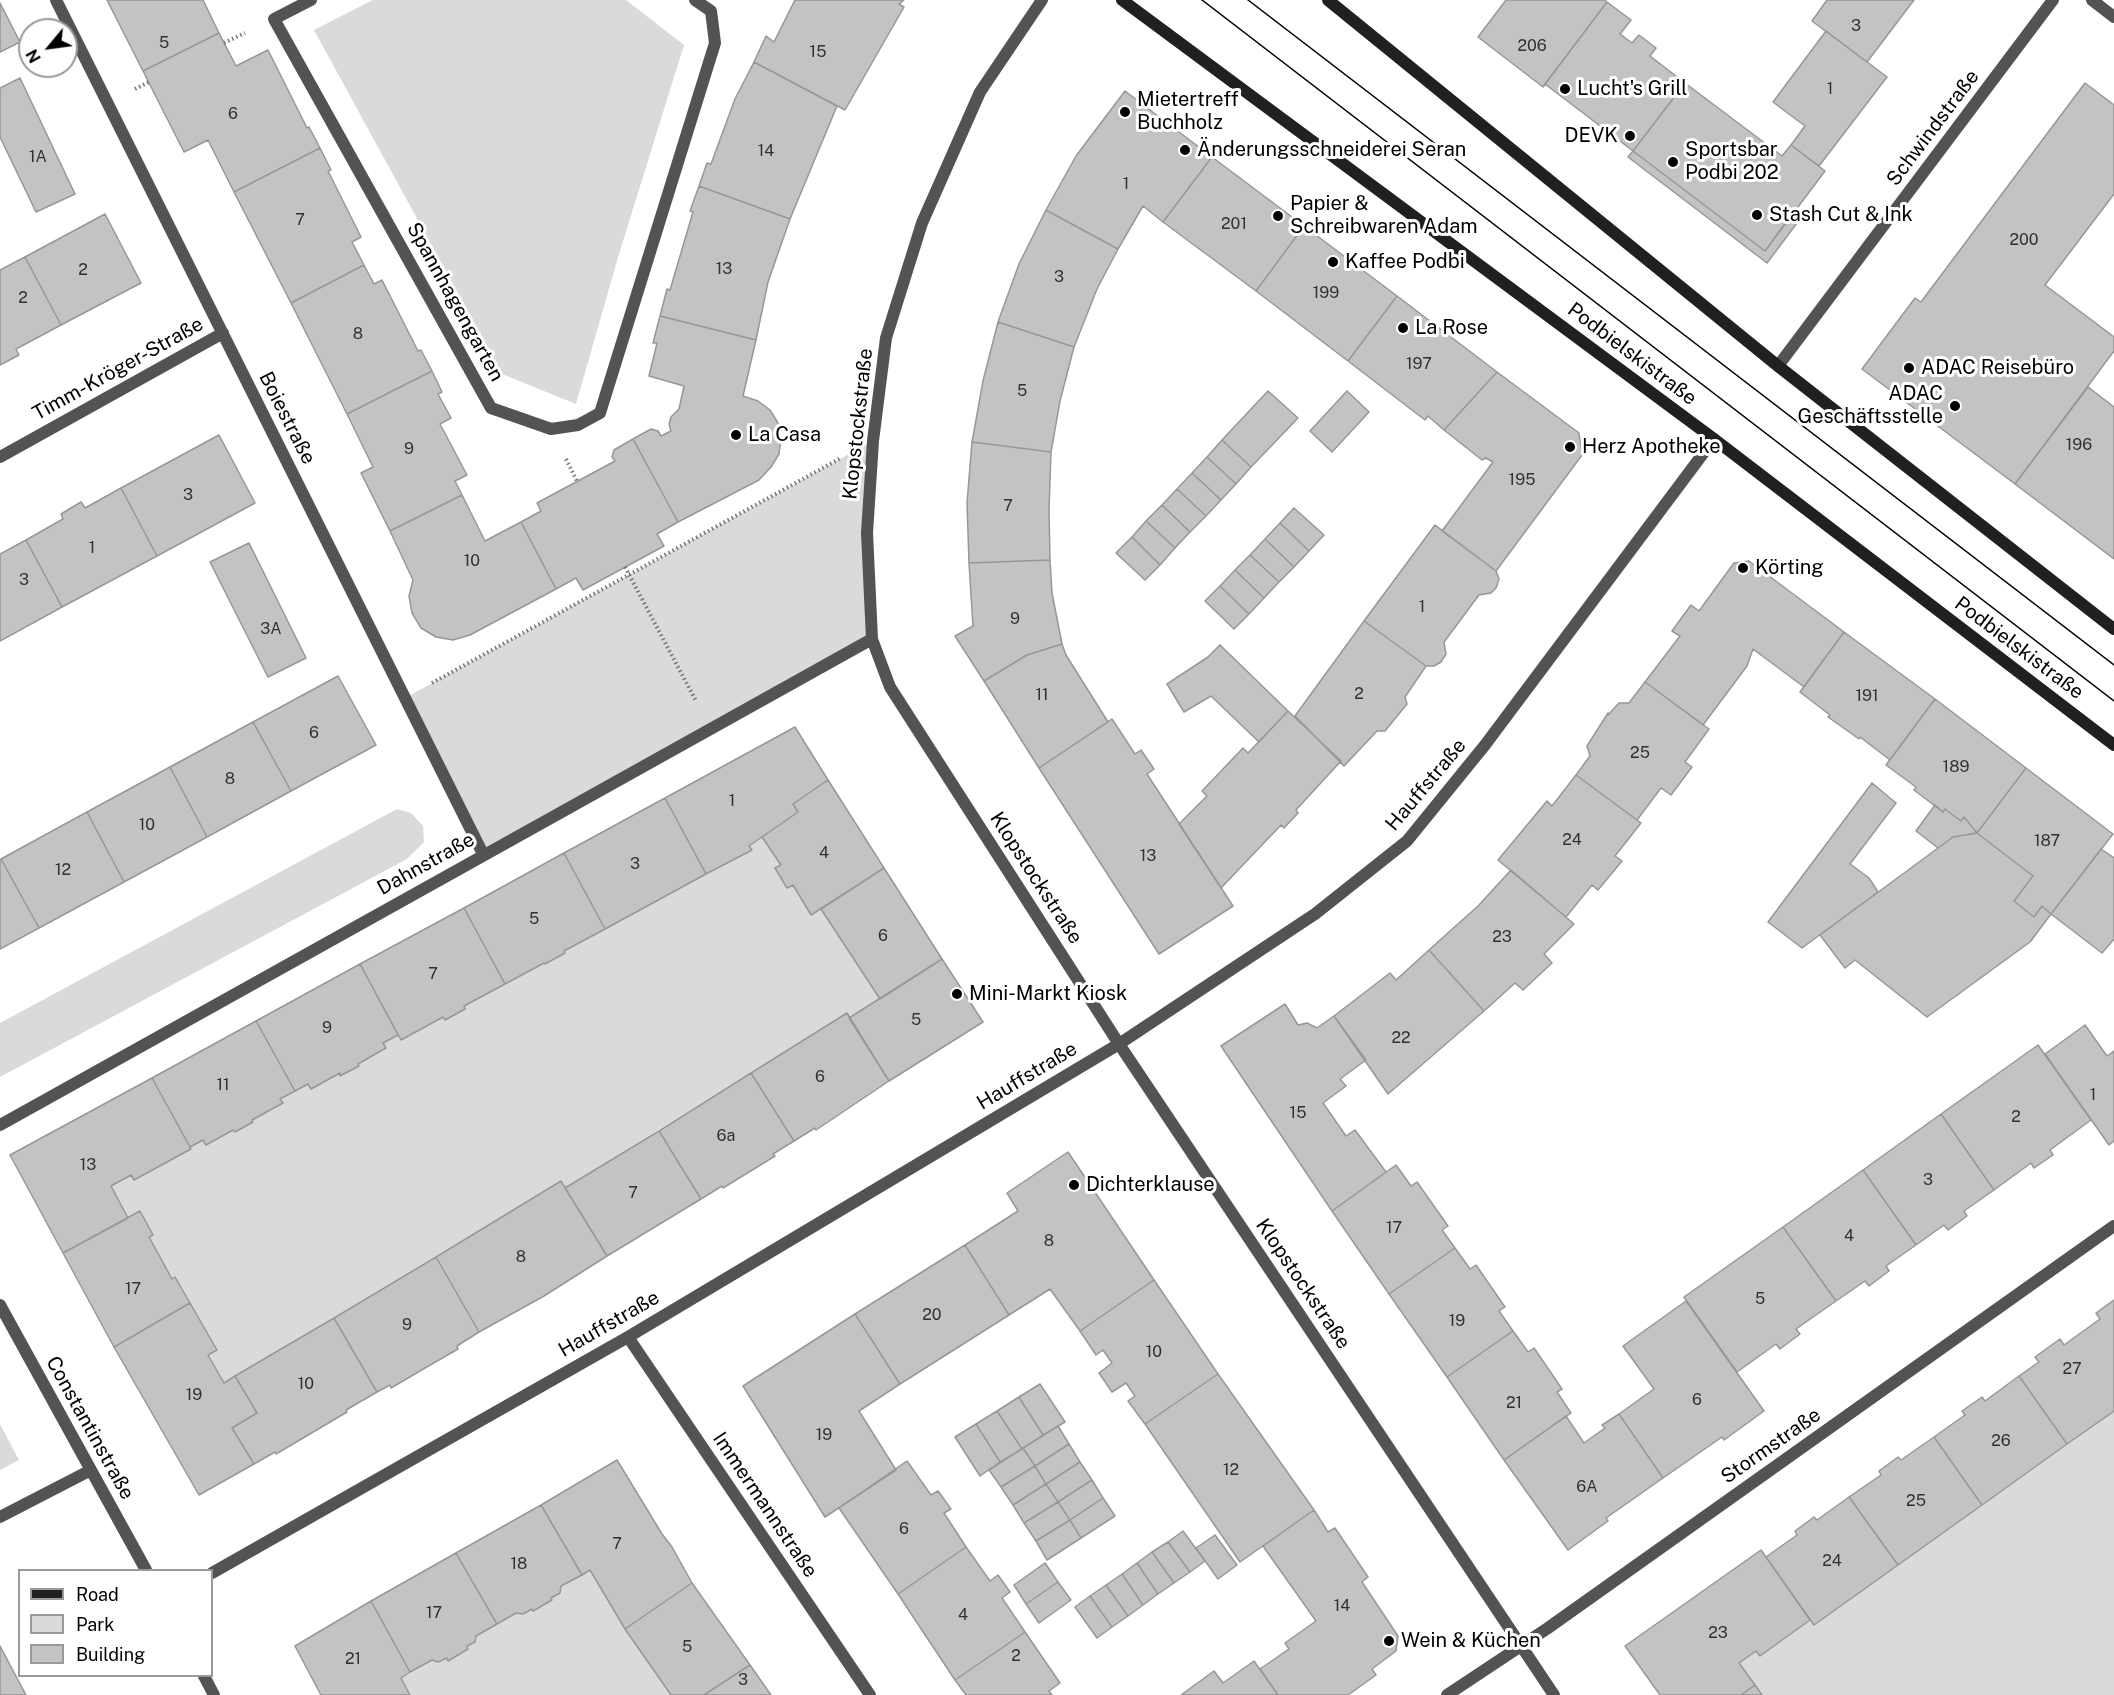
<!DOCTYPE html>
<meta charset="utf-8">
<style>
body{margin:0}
#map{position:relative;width:2114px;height:1695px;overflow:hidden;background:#fff;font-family:"Public Sans",sans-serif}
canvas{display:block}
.legend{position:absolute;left:18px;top:1569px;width:195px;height:108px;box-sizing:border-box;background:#fff;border:2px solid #999;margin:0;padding:8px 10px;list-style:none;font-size:18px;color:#000}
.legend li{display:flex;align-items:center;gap:12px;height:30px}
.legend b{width:30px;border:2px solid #999}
.north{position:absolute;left:18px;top:18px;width:60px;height:60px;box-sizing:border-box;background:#fff;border:2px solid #999;border-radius:50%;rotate:241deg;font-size:16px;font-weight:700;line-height:24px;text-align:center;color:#000}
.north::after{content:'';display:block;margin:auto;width:21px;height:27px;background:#000;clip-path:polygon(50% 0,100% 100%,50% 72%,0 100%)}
</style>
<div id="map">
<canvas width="2114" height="1695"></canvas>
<ul class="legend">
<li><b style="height:8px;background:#202020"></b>Road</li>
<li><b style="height:16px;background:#dadada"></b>Park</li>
<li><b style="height:16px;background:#c3c3c3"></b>Building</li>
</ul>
<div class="north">N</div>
</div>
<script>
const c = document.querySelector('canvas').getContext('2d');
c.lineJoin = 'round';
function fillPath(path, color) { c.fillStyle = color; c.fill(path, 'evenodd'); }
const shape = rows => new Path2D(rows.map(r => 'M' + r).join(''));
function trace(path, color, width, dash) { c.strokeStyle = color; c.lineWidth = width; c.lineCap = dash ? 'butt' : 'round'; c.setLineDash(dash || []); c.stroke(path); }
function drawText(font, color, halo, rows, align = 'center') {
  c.font = font + ' "Public Sans",sans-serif'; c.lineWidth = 6; c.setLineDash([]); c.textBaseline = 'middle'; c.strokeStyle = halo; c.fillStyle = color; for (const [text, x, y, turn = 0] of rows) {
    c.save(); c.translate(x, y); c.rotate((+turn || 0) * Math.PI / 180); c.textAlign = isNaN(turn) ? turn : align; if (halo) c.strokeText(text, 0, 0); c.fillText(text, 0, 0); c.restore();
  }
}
fillPath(shape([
 [373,0,626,0,684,45,619,254,576,404,502,374,314,30],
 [873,441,872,639,483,854,405,698],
 [397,809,411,813,423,826,424,842,407,859,0,1077,0,1023],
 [762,837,781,865,776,868,793,885,811,915,821,909,880,999,849,1018,846,1013,565,1188,561,1181,224,1383,208,1355,216,1350,176,1278,172,1279,149,1237,153,1235,128,1218,111,1186,131,1175,134,1180,191,1149,190,1147,203,1140,206,1145,233,1130,235,1132,253,1122,252,1120,282,1104,280,1099,308,1084,311,1089,340,1073,341,1076,359,1066,358,1064,386,1049,383,1043,398,1035,402,1040,443,1017,445,1020,465,1009,464,1006,544,963,546,964,565,953,564,951,752,850,749,846],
 [2114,1411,2114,1695,1762,1695,1739,1663,1756,1651,1760,1656,1810,1620,1814,1625],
 [0,1424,19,1460,0,1470],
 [590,1570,625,1629,671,1695,410,1695,401,1678,432,1660,438,1662,447,1658,449,1660,468,1650,467,1646,475,1642,476,1636,516,1613,523,1614,532,1609,533,1611,552,1600,551,1598,560,1593,561,1586]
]), '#dadada');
const building = shape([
 [107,0,203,0,219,33,143,71,107,0],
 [795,0,904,0,899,4,904,7,845,110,754,62,766,36,774,42,795,0],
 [1506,0,1605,0,1607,2,1543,87,1478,37,1506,0],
 [1827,0,1914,0,1867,62,1812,21,1827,0],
 [1607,2,1631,20,1620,34,1632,43,1639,35,1656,48,1650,56,1685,83,1633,151,1545,84,1607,2],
 [0,3,20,42,0,52,0,3],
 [1826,31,1887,77,1819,166,1791,145,1805,126,1773,102,1826,31],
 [219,33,236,66,268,50,307,128,309,127,320,148,234,192,208,140,184,152,143,71,219,33],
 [754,62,837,106,790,219,699,186,707,163,711,164,735,99,754,62],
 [20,78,75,194,36,212,0,137,0,88,20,78],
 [1685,83,1782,156,1791,145,1825,171,1765,251,1633,151,1685,83],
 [2085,83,2114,105,2114,194,2045,285,2114,337,2114,351,2015,484,1862,369,1915,298,1921,302,2085,83],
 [1125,91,1212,157,1163,222,1143,206,1118,249,1046,210,1076,156,1125,91],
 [320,148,331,170,328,171,361,237,352,242,364,265,291,303,234,192,320,148],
 [1633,151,1765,251,1792,214,1800,219,1767,263,1628,157,1633,151],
 [1212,157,1304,226,1256,291,1163,222,1212,157],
 [699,186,790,219,768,282,756,340,660,316,667,289,670,290,693,212,690,211,699,186],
 [1046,210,1118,249,1097,289,1074,347,998,322,1019,264,1046,210],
 [105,214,141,283,61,325,25,257,105,214],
 [1304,226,1397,296,1348,361,1256,291,1304,226],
 [25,257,61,325,16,349,19,355,0,365,0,270,25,257],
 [364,265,374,284,382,280,418,351,421,350,432,371,347,414,291,303,364,265],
 [1397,296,1497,372,1444,430,1428,416,1425,420,1348,361,1397,296],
 [660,316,756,340,743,396,758,401,770,410,778,423,781,439,779,454,771,467,759,480,678,522,633,439,651,429,658,431,661,436,671,431,669,424,671,417,679,409,684,386,649,376,657,343,653,343,660,316],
 [998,322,1074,347,1060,401,1051,452,972,442,983,381,998,322],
 [432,371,442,392,438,394,451,418,440,424,467,475,455,481,462,495,390,531,361,473,373,467,347,414,432,371],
 [1497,372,1579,433,1582,455,1496,571,1442,531,1493,462,1486,458,1482,460,1444,430,1497,372],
 [2088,387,2114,407,2114,559,2015,484,2088,387],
 [1268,391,1298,418,1251,467,1222,440,1268,391],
 [1347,391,1369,412,1332,452,1310,431,1347,391],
 [219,435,255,503,157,556,121,488,219,435],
 [633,439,678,522,657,534,664,546,583,590,576,578,556,589,521,522,541,511,537,503,615,461,612,457,614,450,633,439],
 [1222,440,1251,467,1236,484,1207,457,1222,440],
 [972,442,1051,452,1049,509,1050,560,969,563,967,503,972,442],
 [1207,457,1236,484,1221,500,1192,473,1207,457],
 [1192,473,1221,500,1206,516,1177,489,1192,473],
 [121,488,157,556,62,607,26,540,63,519,61,514,81,502,85,508,121,488],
 [1177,489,1206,516,1190,532,1162,505,1177,489],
 [462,495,485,541,521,522,556,589,470,635,453,640,436,637,421,628,412,613,409,596,413,580,390,531,462,495],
 [1162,505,1190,532,1175,548,1146,521,1162,505],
 [1294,508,1324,535,1309,551,1280,523,1294,508],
 [1146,521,1175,548,1160,565,1132,537,1146,521],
 [1280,523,1309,551,1294,567,1265,539,1280,523],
 [1435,525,1496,571,1499,579,1496,588,1491,593,1479,595,1444,642,1446,654,1441,662,1434,666,1426,666,1364,621,1435,525],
 [1132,537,1160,565,1145,580,1116,553,1132,537],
 [1265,539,1294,567,1279,582,1250,555,1265,539],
 [26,540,62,607,0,641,0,554,26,540],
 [249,543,306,658,268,677,210,562,249,543],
 [1250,555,1279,582,1264,598,1235,570,1250,555],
 [1050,560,1052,593,1062,644,1027,655,984,681,955,636,973,626,969,563,1050,560],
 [1749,561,1844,632,1804,687,1753,649,1747,666,1703,725,1645,682,1680,636,1672,631,1691,605,1699,611,1734,563,1749,561],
 [1235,570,1264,598,1249,614,1220,586,1235,570],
 [1220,586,1249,614,1234,629,1205,601,1220,586],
 [1364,621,1426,666,1405,697,1407,704,1385,731,1377,731,1344,766,1295,716,1364,621],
 [1844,632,1935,699,1890,760,1860,737,1859,739,1828,717,1830,715,1800,692,1844,632],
 [1062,644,1066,655,1108,722,1039,768,984,681,1027,655,1062,644],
 [1220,645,1288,711,1259,742,1211,696,1184,712,1167,684,1208,657,1220,645],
 [338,676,376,745,291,791,253,722,338,676],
 [1645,682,1709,729,1685,762,1692,767,1671,795,1661,788,1637,820,1576,775,1590,756,1587,746,1608,713,1608,715,1619,703,1629,703,1645,682],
 [1935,699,2026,768,1977,833,1964,817,1961,821,1945,809,1943,812,1914,790,1916,787,1886,765,1935,699],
 [1288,711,1341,761,1296,810,1298,813,1284,828,1281,825,1221,888,1179,824,1207,796,1202,791,1243,748,1248,753,1288,711],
 [1112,719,1135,754,1141,750,1154,769,1147,774,1233,906,1159,954,1039,768,1112,719],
 [253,722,291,791,207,837,170,767,253,722],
 [795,727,828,780,793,804,798,812,749,846,752,850,706,874,665,798,795,727],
 [170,767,207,837,124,882,87,812,170,767],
 [2026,768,2113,834,2051,914,2042,906,2034,917,2014,901,2033,876,1977,833,2026,768],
 [1576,775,1641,823,1615,856,1622,861,1598,890,1592,885,1566,917,1498,860,1547,801,1552,806,1576,775],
 [828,780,884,868,811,915,793,885,787,888,775,868,781,865,762,837,798,812,793,804,828,780],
 [1872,783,1896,803,1850,864,1869,878,1878,892,1802,948,1768,922,1872,783],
 [665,798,706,874,605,929,564,853,665,798],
 [1935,805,1943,812,1945,809,1961,821,1964,817,1977,833,1953,837,1938,848,1916,831,1935,805],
 [87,812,124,882,39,928,1,859,87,812],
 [1977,833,2033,876,2014,901,2034,917,2042,906,2051,914,2030,942,1927,1017,1855,960,1845,968,1820,935,1953,837,1977,833],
 [2101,849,2114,858,2114,939,2102,953,2051,914,2101,849],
 [564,853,605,929,564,951,565,953,545,964,544,963,505,984,464,908,564,853],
 [1,859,39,928,0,949,0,860,1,859],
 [884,868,942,959,880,999,821,909,884,868],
 [1511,870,1574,924,1544,954,1552,963,1523,990,1515,983,1484,1011,1429,950,1478,906,1511,870],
 [464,908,505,984,464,1006,465,1009,445,1020,443,1017,401,1040,360,964,464,908],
 [1429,950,1484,1011,1388,1094,1334,1016,1390,973,1396,980,1429,950],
 [942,959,983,1022,889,1081,849,1018,942,959],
 [360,964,398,1035,383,1043,386,1048,358,1064,359,1066,340,1076,340,1073,311,1089,308,1084,295,1091,256,1021,360,964],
 [1285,1004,1298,1025,1307,1023,1317,1028,1334,1016,1366,1060,1340,1079,1346,1086,1323,1103,1346,1136,1355,1130,1386,1172,1332,1211,1221,1046,1285,1004],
 [847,1013,889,1081,816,1130,815,1128,794,1141,751,1073,847,1013],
 [256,1021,295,1091,280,1099,283,1103,252,1120,253,1122,235,1132,233,1130,206,1145,203,1140,190,1147,152,1078,256,1021],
 [2085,1025,2107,1056,2114,1051,2114,1141,2109,1145,2045,1054,2085,1025],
 [2038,1045,2091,1120,2050,1150,2053,1155,2034,1168,2031,1163,1994,1190,1941,1114,2038,1045],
 [751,1073,794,1141,773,1154,775,1156,723,1188,722,1186,701,1199,659,1131,751,1073],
 [152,1078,191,1149,134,1180,131,1175,111,1186,128,1218,63,1253,10,1155,152,1078],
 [1941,1114,1994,1190,1964,1211,1967,1216,1948,1230,1944,1225,1916,1245,1863,1170,1941,1114],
 [659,1131,701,1199,607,1256,565,1188,659,1131],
 [1068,1152,1154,1280,1080,1331,1050,1289,1009,1315,965,1245,1018,1211,1007,1193,1068,1152],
 [1396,1165,1411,1186,1417,1182,1448,1226,1442,1230,1455,1248,1389,1294,1332,1211,1396,1165],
 [1863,1170,1916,1245,1886,1266,1889,1271,1869,1286,1865,1281,1836,1301,1783,1227,1863,1170],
 [561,1181,607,1256,544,1296,479,1332,436,1257,561,1181],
 [140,1211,153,1235,149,1237,172,1279,175,1277,190,1303,114,1347,63,1253,140,1211],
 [1783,1227,1836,1301,1796,1329,1800,1334,1780,1349,1776,1344,1737,1372,1684,1297,1783,1227],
 [965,1245,1009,1315,900,1384,855,1314,965,1245],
 [1455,1248,1470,1269,1476,1265,1505,1307,1499,1311,1513,1331,1447,1377,1389,1294,1455,1248],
 [436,1257,479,1332,457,1346,458,1349,425,1368,391,1388,390,1385,377,1392,334,1318,436,1257],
 [1154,1280,1218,1374,1145,1424,1128,1401,1135,1396,1126,1383,1112,1392,1099,1373,1112,1363,1103,1350,1096,1355,1080,1331,1154,1280],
 [2114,1300,2114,1411,2067,1444,2019,1376,2039,1362,2035,1357,2060,1339,2064,1345,2100,1319,2096,1313,2114,1300],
 [1686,1301,1764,1411,1724,1440,1722,1437,1663,1478,1619,1414,1654,1389,1623,1346,1686,1301],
 [190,1303,217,1350,208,1355,224,1383,235,1376,257,1413,232,1428,254,1464,199,1495,114,1347,190,1303],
 [855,1314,900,1384,859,1411,896,1470,825,1517,743,1386,855,1314],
 [334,1318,377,1392,346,1410,347,1412,276,1454,275,1452,254,1464,232,1428,257,1413,235,1376,334,1318],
 [1513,1331,1528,1352,1534,1348,1562,1389,1557,1392,1571,1413,1504,1460,1447,1377,1513,1331],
 [1218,1374,1314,1510,1240,1562,1145,1424,1218,1374],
 [2019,1376,2067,1444,1982,1505,1934,1437,1965,1415,1962,1411,1982,1397,1985,1401,2019,1376],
 [1040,1384,1065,1422,1043,1435,1019,1397,1040,1384],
 [1019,1397,1043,1435,1022,1449,997,1411,1019,1397],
 [997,1411,1022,1449,1000,1462,976,1424,997,1411],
 [1619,1414,1663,1478,1606,1518,1608,1521,1568,1550,1504,1460,1566,1416,1584,1443,1605,1428,1602,1425,1619,1414],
 [976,1424,1000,1462,980,1476,955,1437,976,1424],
 [1058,1426,1069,1444,1035,1466,1023,1448,1058,1426],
 [1934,1437,1982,1505,1898,1565,1849,1497,1881,1475,1879,1471,1898,1457,1901,1460,1934,1437],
 [1069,1444,1080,1462,1046,1484,1035,1466,1069,1444],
 [1023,1448,1035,1466,1001,1487,989,1470,1023,1448],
 [617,1460,662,1534,672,1547,692,1583,625,1629,590,1570,582,1575,541,1505,617,1460],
 [907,1461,931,1495,938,1491,951,1509,944,1513,966,1547,898,1594,839,1508,907,1461],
 [1080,1462,1092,1480,1058,1502,1046,1484,1080,1462],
 [1035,1466,1046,1484,1013,1505,1001,1487,1035,1466],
 [1092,1480,1103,1498,1070,1520,1058,1502,1092,1480],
 [1046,1484,1058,1502,1024,1523,1013,1505,1046,1484],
 [1849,1497,1898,1565,1814,1625,1766,1557,1797,1535,1795,1531,1814,1517,1817,1520,1849,1497],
 [1103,1498,1115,1516,1081,1538,1070,1520,1103,1498],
 [1058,1502,1070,1520,1036,1541,1024,1523,1058,1502],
 [541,1505,582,1575,561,1586,560,1593,551,1598,552,1600,533,1611,532,1609,523,1614,516,1613,497,1624,456,1553,541,1505],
 [1314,1510,1328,1532,1335,1528,1368,1577,1362,1582,1398,1636,1396,1651,1372,1669,1376,1675,1348,1695,1278,1695,1260,1669,1289,1649,1285,1643,1316,1621,1263,1546,1314,1510],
 [1070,1520,1081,1538,1047,1560,1036,1541,1070,1520],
 [1183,1531,1205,1561,1190,1572,1168,1542,1183,1531],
 [1215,1535,1237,1565,1218,1579,1196,1548,1215,1535],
 [1168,1542,1190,1572,1174,1583,1152,1552,1168,1542],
 [966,1547,990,1581,998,1575,1010,1592,1002,1598,1025,1632,955,1680,898,1594,966,1547],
 [1761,1550,1810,1620,1760,1656,1756,1651,1739,1663,1755,1685,1741,1695,1660,1695,1625,1646,1761,1550],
 [1152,1552,1174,1583,1158,1594,1137,1563,1152,1552],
 [456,1553,497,1624,476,1636,475,1642,467,1646,468,1649,448,1661,447,1658,438,1662,432,1660,410,1672,371,1601,456,1553],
 [1045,1563,1058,1582,1026,1604,1014,1585,1045,1563],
 [1137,1563,1158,1594,1143,1605,1122,1574,1137,1563],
 [1122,1574,1143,1605,1128,1616,1106,1585,1122,1574],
 [1058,1582,1071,1600,1039,1623,1026,1604,1058,1582],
 [692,1583,750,1665,704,1695,671,1695,625,1629,692,1583],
 [1106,1585,1128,1616,1112,1627,1090,1596,1106,1585],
 [1090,1596,1112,1627,1097,1638,1075,1607,1090,1596],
 [371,1601,410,1672,401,1678,410,1695,321,1695,295,1646,371,1601],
 [1025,1632,1060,1683,1049,1691,1052,1695,966,1695,955,1680,1025,1632],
 [0,1646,26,1695,0,1695,0,1646],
 [1254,1661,1278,1695,1181,1695,1214,1671,1223,1683,1254,1661],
 [750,1665,771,1695,704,1695,750,1665],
 [1755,1685,1762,1695,1741,1695,1755,1685]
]);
fillPath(building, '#c3c3c3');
trace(building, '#979797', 1.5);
trace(shape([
 [224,43,245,33],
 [135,89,149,82],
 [566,459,577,481],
 [625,567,696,701],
 [432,683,841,458]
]), '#757575', 4, [1.5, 3]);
trace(shape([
 [56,0,483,854],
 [311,0,274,19,491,408,551,429,578,425,600,413,715,43,711,11,695,0],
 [1042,0,980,92,922,223,886,338,873,441,867,533,872,639,890,687,1119,1044,1554,1695],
 [2092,0,2114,17],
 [1778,366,2053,0],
 [0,457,223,333],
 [0,1125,872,639],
 [0,1305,146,1570],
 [628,1337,870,1695],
 [0,1517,91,1470],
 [212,1573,628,1337,1119,1044,1315,914,1407,841,1485,745,1714,439],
 [204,1676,214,1695],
 [1447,1695,1548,1628,2114,1226]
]), '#535353', 12);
trace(shape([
 [1122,0,1714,439,2114,745],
 [1328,0,1778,366,2114,629]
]), '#202020', 12);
trace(shape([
 [1202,0,2114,701],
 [1248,0,2114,665]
]), '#000', 1.5);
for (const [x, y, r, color] of [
 [1565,89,6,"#000"],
 [1125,112,6,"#000"],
 [1630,136,6,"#000"],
 [1185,150,6,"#000"],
 [1673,162,6,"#000"],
 [1757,215,6,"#000"],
 [1278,216,6,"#000"],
 [1333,262,6,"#000"],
 [1403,328,6,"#000"],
 [1909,368,6,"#000"],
 [1955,406,6,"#000"],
 [736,435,6,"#000"],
 [1570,447,6,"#000"],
 [1743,568,6,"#000"],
 [957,994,6,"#000"],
 [1074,1185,6,"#000"],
 [1389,1641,6,"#000"]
]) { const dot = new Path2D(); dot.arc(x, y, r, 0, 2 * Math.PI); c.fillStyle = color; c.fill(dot); trace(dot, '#fff', 2); }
drawText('16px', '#313131', null, [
 ["3",1856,26],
 ["5",164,43],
 ["206",1532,46],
 ["15",818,52],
 ["1",1830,89],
 ["6",233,114],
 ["14",766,151],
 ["1A",38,157],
 ["1",1126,184],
 ["7",300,220],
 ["201",1234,224],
 ["200",2024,240],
 ["13",724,269],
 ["2",83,270],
 ["3",1059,277],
 ["199",1326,293],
 ["2",23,298],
 ["8",358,334],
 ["197",1419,364],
 ["5",1022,391],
 ["196",2079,445],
 ["9",409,449],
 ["195",1522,480],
 ["3",188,495],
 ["7",1008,506],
 ["1",92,548],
 ["10",472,561],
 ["3",24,580],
 ["1",1422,607],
 ["9",1015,619],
 ["3A",271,629],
 ["2",1359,694],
 ["11",1042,695],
 ["191",1867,696],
 ["6",314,733],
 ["25",1640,753],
 ["189",1956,767],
 ["8",230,779],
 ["1",732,801],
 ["10",147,825],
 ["24",1572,840],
 ["187",2047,841],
 ["4",824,853],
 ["13",1148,856],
 ["3",635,864],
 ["12",63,870],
 ["5",534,919],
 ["6",883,936],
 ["23",1502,937],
 ["7",433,974],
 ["5",916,1020],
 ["9",327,1028],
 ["22",1401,1038],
 ["6",820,1077],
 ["11",223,1085],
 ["1",2093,1095],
 ["15",1298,1113],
 ["2",2016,1117],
 ["6a",726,1136],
 ["13",88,1165],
 ["3",1928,1180],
 ["7",633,1193],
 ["17",1394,1228],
 ["4",1849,1236],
 ["8",1049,1241],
 ["8",521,1257],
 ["17",133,1289],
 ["5",1760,1299],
 ["20",932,1315],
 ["19",1457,1321],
 ["9",407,1325],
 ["10",1154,1352],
 ["27",2072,1369],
 ["10",306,1384],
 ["19",194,1395],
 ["6",1697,1400],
 ["21",1514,1403],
 ["19",824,1435],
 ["26",2001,1441],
 ["12",1231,1470],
 ["6A",1587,1487],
 ["25",1916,1501],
 ["6",904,1529],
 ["7",617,1544],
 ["24",1832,1561],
 ["18",519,1564],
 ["14",1342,1606],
 ["17",434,1613],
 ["4",963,1615],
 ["23",1718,1633],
 ["5",687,1647],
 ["2",1016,1656],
 ["21",353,1659],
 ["3",743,1680]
]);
drawText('20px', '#000', '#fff', [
 ["Lucht's Grill",1577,89],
 ["Mietertreff",1137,100],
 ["Buchholz",1137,123],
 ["DEVK",1618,136,"right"],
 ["Änderungsschneiderei Seran",1197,150],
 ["Sportsbar",1685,150],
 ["Podbi 202",1685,173],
 ["Papier &",1290,204],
 ["Schreibwaren Adam",1290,227],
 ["Stash Cut & Ink",1769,215],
 ["Kaffee Podbi",1345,262],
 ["La Rose",1415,328],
 ["ADAC Reisebüro",1921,368],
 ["ADAC",1943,394,"right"],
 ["Geschäftsstelle",1943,417,"right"],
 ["La Casa",748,435],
 ["Herz Apotheke",1582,447],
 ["Körting",1755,568],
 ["Mini-Markt Kiosk",969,994],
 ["Dichterklause",1086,1185],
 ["Wein & Küchen",1401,1641]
], 'left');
drawText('20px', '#000', '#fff', [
 ["Schwindstraße",1933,128,-53],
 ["Spannhagengarten",455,302,61],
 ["Podbielskistraße",1632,354,37],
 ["Timm-Kröger-Straße",118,369,-29],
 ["Boiestraße",287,418,63],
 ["Klopstockstraße",858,424,-84],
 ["Podbielskistraße",2019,648,37],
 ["Hauffstraße",1426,785,-50],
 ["Dahnstraße",426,864,-29],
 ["Klopstockstraße",1036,878,57],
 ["Hauffstraße",1027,1076,-31],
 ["Klopstockstraße",1303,1284,56],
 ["Hauffstraße",609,1324,-30],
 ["Constantinstraße",90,1428,61],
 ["Stormstraße",1771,1446,-35],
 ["Immermannstraße",765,1505,56]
]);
</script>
